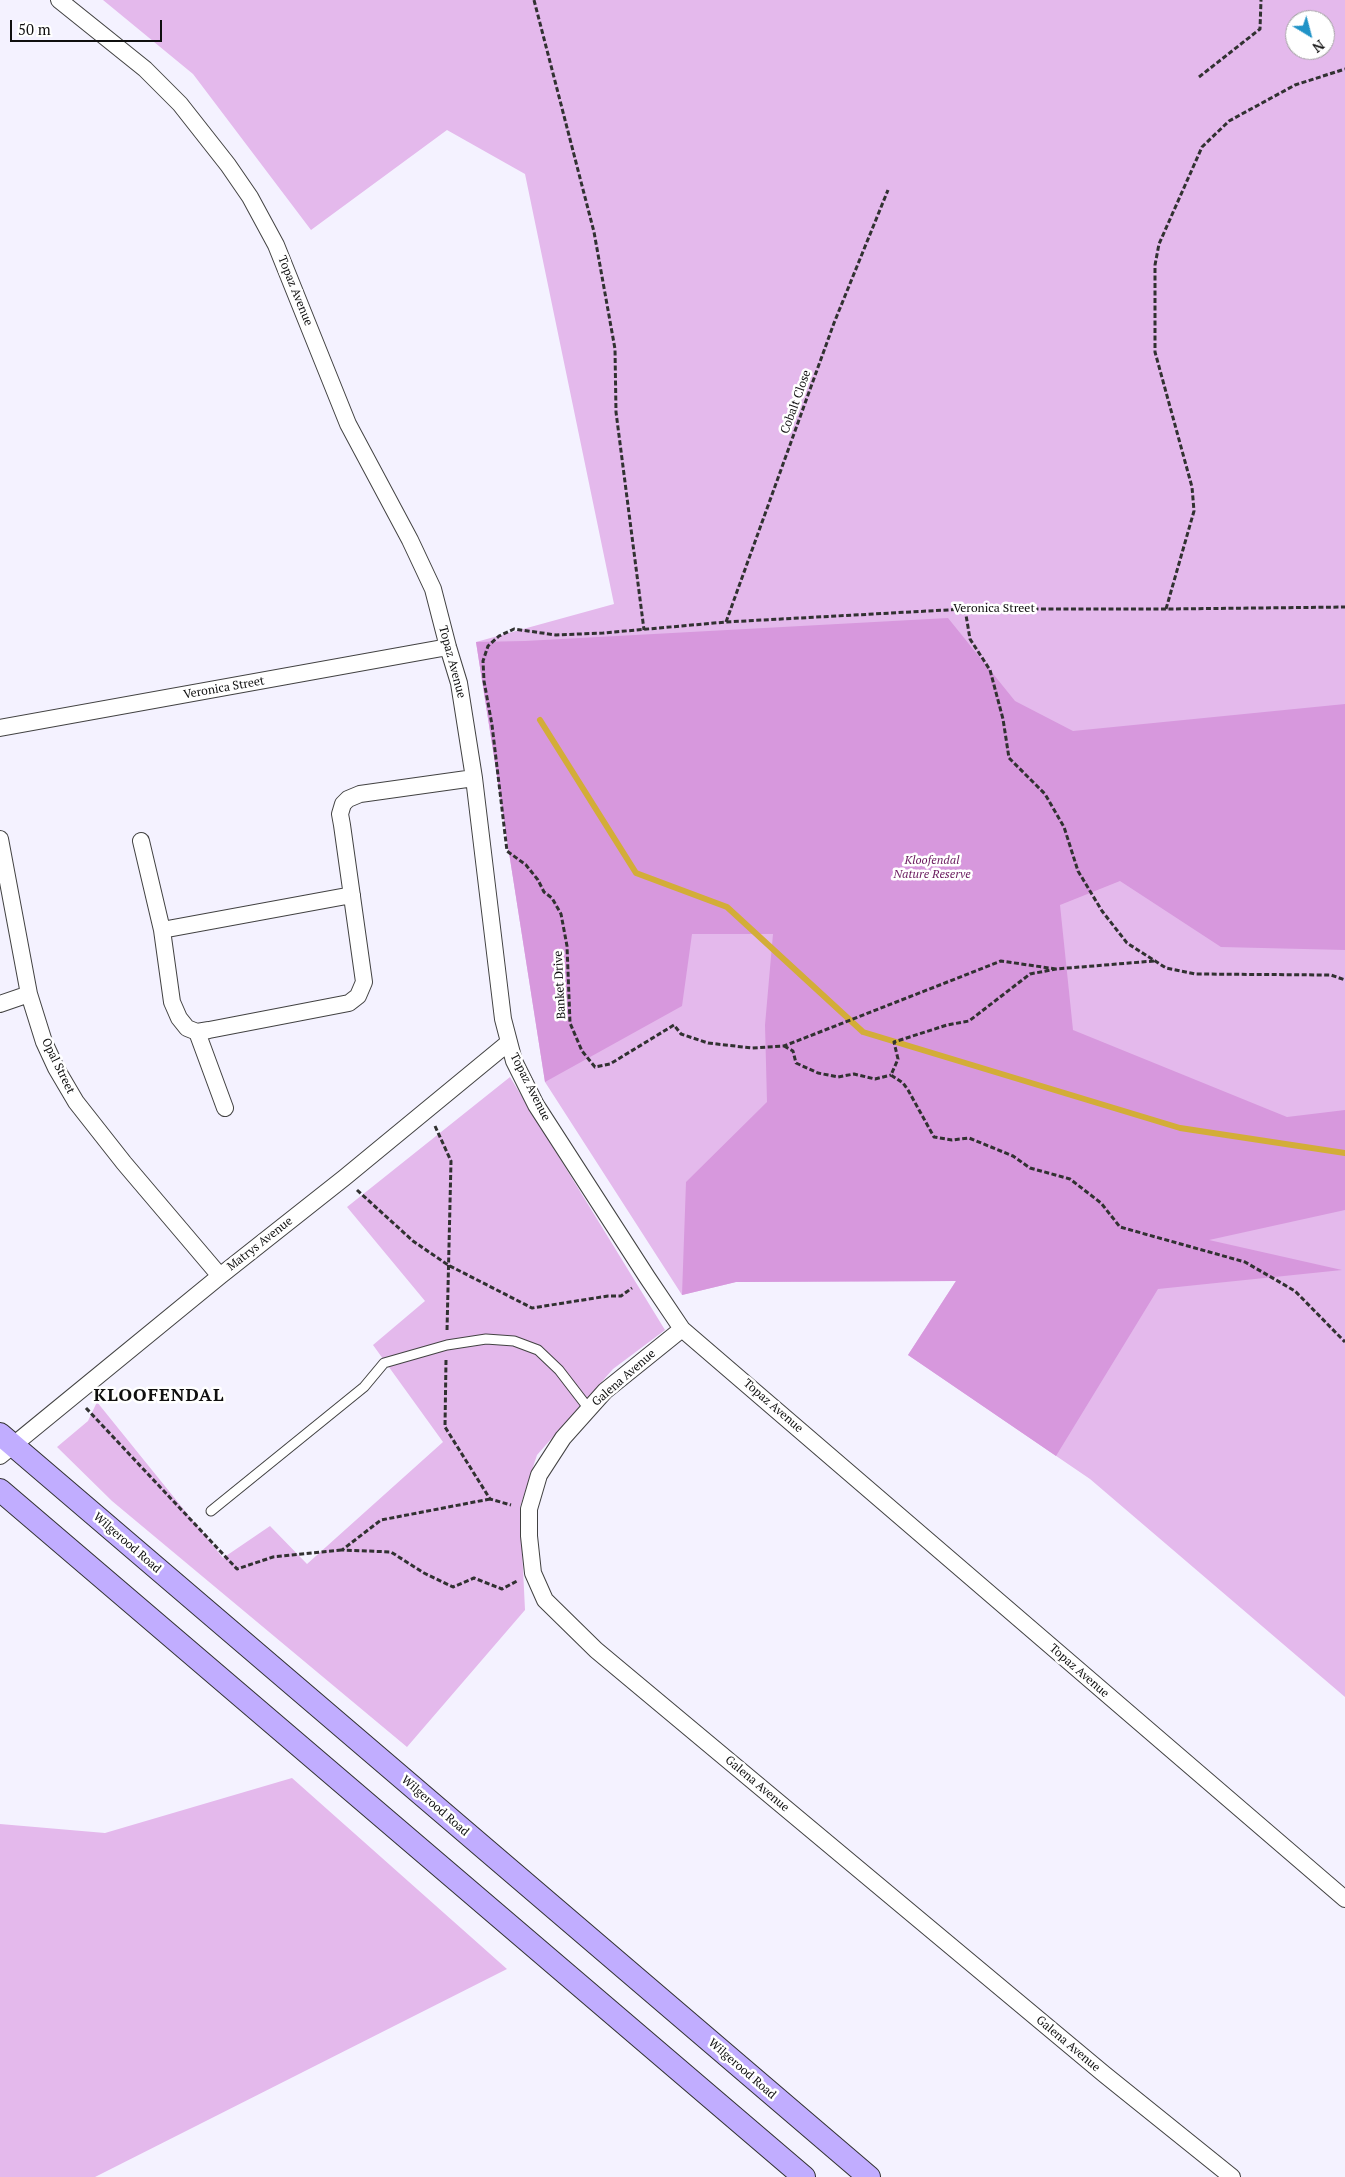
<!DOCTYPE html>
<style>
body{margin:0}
#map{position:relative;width:1345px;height:2177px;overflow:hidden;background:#f4f2ff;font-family:"PT Serif",serif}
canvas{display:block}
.north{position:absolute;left:1285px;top:10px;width:50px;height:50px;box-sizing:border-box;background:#fff;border:1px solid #9f9f9f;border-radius:50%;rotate:143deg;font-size:14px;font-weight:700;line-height:20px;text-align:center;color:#0f0f0f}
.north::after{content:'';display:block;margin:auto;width:18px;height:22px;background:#2093c7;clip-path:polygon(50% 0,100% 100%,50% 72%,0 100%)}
.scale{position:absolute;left:10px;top:20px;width:152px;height:22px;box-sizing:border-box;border:2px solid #0f0f0f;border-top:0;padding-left:6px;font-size:15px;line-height:18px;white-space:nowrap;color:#0f0f0f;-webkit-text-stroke:4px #fff;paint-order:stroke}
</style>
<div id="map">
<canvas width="1345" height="2177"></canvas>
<div class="north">N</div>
<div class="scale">50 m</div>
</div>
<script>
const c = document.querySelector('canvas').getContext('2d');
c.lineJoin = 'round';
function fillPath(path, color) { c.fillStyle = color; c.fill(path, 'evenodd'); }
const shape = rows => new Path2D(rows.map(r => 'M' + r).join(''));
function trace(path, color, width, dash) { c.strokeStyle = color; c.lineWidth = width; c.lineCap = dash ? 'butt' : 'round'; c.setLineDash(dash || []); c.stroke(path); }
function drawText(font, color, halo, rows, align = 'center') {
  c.font = font + ' "PT Serif",serif'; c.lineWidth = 5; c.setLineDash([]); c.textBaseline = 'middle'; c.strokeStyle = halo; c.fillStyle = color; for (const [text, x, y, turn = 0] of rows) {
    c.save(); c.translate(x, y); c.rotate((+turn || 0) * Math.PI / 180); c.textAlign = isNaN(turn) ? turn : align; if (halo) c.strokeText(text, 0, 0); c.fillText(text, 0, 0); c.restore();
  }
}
fillPath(shape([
 [103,0,1345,0,1345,1697,1090,1479,908,1355,956,1281,736,1282,682,1295,545,1082,476,642,614,604,525,174,447,130,311,230,193,74],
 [1295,20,1325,20,1325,50,1295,50],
 [510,1077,665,1330,613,1369,537,1455,520,1507,525,1610,407,1747,112,1501,57,1447,88,1421,97,1402,223,1558,270,1526,307,1564,443,1442,373,1345,425,1301,347,1207],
 [292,1778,507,1969,95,2177,0,2177,0,1824,105,1833]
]), '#e4b9ec');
fillPath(shape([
 [948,618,1015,701,1073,731,1345,704,1345,950,1221,947,1120,881,1060,905,1073,1030,1287,1117,1345,1110,1345,1210,1209,1240,1342,1270,1158,1289,1056,1456,908,1355,956,1281,736,1282,682,1295,686,1182,767,1102,765,1025,773,934,692,934,682,1006,545,1082,476,642,525,641]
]), '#d798dd');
trace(shape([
 [540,720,636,873,727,907,863,1032,1180,1128,1345,1153]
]), '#d3ad38', 6);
const lane = shape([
 [211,1511,364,1387,384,1363,447,1345,486,1339,514,1341,538,1350,559,1370,589,1409]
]);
const street = shape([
 [59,0,145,69,180,104,228,165,250,197,276,245,348,424,410,540,433,589,448,647,459,683,474,778,503,1019,514,1061,536,1105,647,1277,682,1329,1345,1899],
 [0,728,448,647],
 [0,839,29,994,44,1042,56,1068,76,1102,124,1163,220,1276],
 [141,841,162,930,172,1002,179,1018,187,1028,197,1032,209,1030,349,1003,358,996,364,982,342,825,340,814,343,804,348,799,360,794,474,778],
 [162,930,352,895],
 [0,1004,29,994],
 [197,1032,225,1108],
 [682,1329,605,1391,563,1438,539,1475,529,1509,529,1536,533,1573,545,1600,596,1650,1104,2074,1232,2177],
 [0,1456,220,1276,344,1178,508,1043]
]);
const secondary = shape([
 [0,1434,869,2177],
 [0,1490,804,2177]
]);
trace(lane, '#424242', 11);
trace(street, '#424242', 18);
trace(secondary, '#313131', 24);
trace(shape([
 [534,0,594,232,615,349,616,412,644,630],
 [1199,77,1260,29,1261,0],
 [965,609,970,639,990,670,1003,719,1009,758,1045,794,1064,827,1078,871,1102,911,1127,943,1166,968,1195,974,1331,975,1345,980],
 [1166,609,1194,511,1192,487,1155,352,1155,265,1159,244,1202,147,1229,121,1295,85,1345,69],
 [726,622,834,323,888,190],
 [1154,961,1056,969,1030,974,969,1021,947,1025,894,1042,898,1059,891,1075,903,1083,908,1090,934,1137,952,1140,969,1138,1013,1156,1030,1168,1070,1179,1101,1203,1120,1227,1245,1262,1295,1291,1345,1342],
 [1056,969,1001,961,784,1046,752,1048,708,1043,681,1034,674,1025,610,1064,595,1067,582,1051,570,1023,567,946,561,914,552,898,544,892,538,880,526,865,507,851,492,725,484,681,483,661,488,646,499,636,514,629,556,635,603,633,726,622,965,609,1166,609,1345,607],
 [784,1046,793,1051,796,1063,818,1073,838,1077,854,1074,875,1079,891,1075],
 [435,1126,451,1161,447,1331],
 [357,1190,413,1241,448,1265,532,1308,608,1296,621,1296,632,1288],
 [446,1360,445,1427,490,1499,511,1505],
 [86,1408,237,1569,273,1557,342,1550],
 [490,1499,381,1520,342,1550,391,1552,424,1573,453,1587,474,1578,502,1589,517,1581]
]), '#313131', 3, [5, 2.5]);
trace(lane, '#fff', 9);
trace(street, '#fff', 16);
trace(secondary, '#c1adff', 22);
drawText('12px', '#0f0f0f', '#fff', [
 ["Topaz Avenue",295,291,68],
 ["Cobalt Close",796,402,-70],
 ["Veronica Street",994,609],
 ["Topaz Avenue",452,662,75],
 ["Veronica Street",224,688,-10],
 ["Banket Drive",560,985,-93],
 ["Opal Street",58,1066,64],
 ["Topaz Avenue",530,1087,63],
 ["Matrys Avenue",260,1244,-38],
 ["Galena Avenue",624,1378,-41],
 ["Topaz Avenue",773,1406,41],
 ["Wilgerood Road",127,1543,41],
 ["Topaz Avenue",1079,1671,41],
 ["Galena Avenue",757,1784,40],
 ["Wilgerood Road",435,1806,41],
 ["Galena Avenue",1068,2044,40],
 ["Wilgerood Road",742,2069,41]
]);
drawText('italic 12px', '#6b1c5f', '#fff', [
 ["Kloofendal",932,861],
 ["Nature Reserve",932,875]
]);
c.letterSpacing = '1px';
drawText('bold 18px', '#0f0f0f', '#fff', [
 ["KLOOFENDAL",159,1396]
]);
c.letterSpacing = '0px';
</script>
